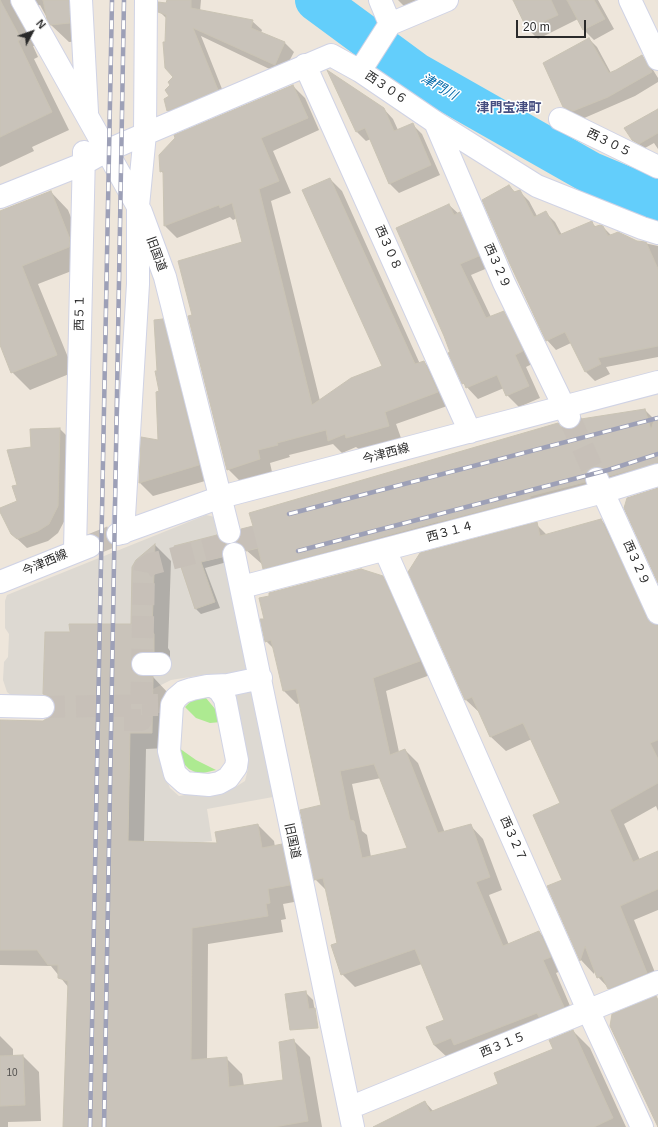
<!DOCTYPE html>
<meta charset="utf-8">
<style>
body{margin:0}
#map{position:relative;width:658px;height:1127px;overflow:hidden;background:#eee6db;font-family:Helvetica,sans-serif}
canvas{display:block}
.north{position:absolute;left:12px;top:12px;width:40px;height:40px;-webkit-text-stroke:3px #fff;paint-order:stroke;rotate:49deg;font-size:11px;font-weight:700;line-height:16px;text-align:center;color:#2a2a2a}
.north::after{content:'';display:block;margin:auto;width:14px;height:18px;background:#2a2a2a;clip-path:polygon(50% 0,100% 100%,50% 72%,0 100%)}
.scale{position:absolute;left:516px;top:20px;width:70px;height:18px;box-sizing:border-box;border:2px solid #2a2a2a;border-top:0;padding-left:5px;font-size:12px;line-height:14px;white-space:nowrap;color:#2a2a2a;-webkit-text-stroke:3px #fff;paint-order:stroke}
</style>
<div id="map">
<canvas width="658" height="1127"></canvas>
<div class="north">N</div>
<div class="scale">20 m</div>
</div>
<script>
const c = document.querySelector('canvas').getContext('2d');
c.lineJoin = 'round';
function fillPath(path, color) { c.fillStyle = color; c.fill(path, 'evenodd'); }
const shape = rows => new Path2D(rows.map(r => 'M' + r).join(''));
function trace(path, color, width, dash) { c.strokeStyle = color; c.lineWidth = width; c.lineCap = dash ? 'butt' : 'round'; c.setLineDash(dash || []); c.stroke(path); }
function drawText(font, color, halo, rows, align = 'center') {
  c.font = font + ' Helvetica,"Noto Sans JP",sans-serif'; c.lineWidth = 3; c.setLineDash([]); c.textBaseline = 'middle'; c.strokeStyle = halo; c.fillStyle = color; for (const [text, x, y, turn = 0] of rows) {
    c.save(); c.translate(x, y); c.rotate((+turn || 0) * Math.PI / 180); c.textAlign = isNaN(turn) ? turn : align; if (halo) c.strokeText(text, 0, 0); c.fillText(text, 0, 0); c.restore();
  }
}
fillPath(shape([
 [194,698,206,698,216,710,221,722,210,723,196,718,185,707],
 [179,748,196,760,216,770,199,774,189,769,179,759]
]), '#adea91');
fillPath(shape([
 [206,515,215,517,223,529,250,659,248,669,232,677,209,674,171,680,153,689,154,634,152,631,126,624,69,624,69,635,64,635,64,632,45,632,43,698,12,696,7,692,3,680,4,662,8,657,9,634,5,628,5,601,7,595],
 [250,691,252,693,273,797,207,809,212,841,193,843,128,841,130,733,152,733,152,713,165,713,165,776,170,788,179,796,237,786,245,781,248,769,233,700,234,695]
]), '#ddd9d2');
fillPath(shape([
 [0,0,84,0,87,41,69,42,51,25,40,5,33,7,40,45,33,46,38,57,34,59,69,130,32,147,34,151,0,167],
 [168,0,201,0,200,11,252,21,262,30,261,33,285,43,294,52,282,75,201,36,226,99,177,120,168,111,174,77,166,43,167,19,159,11,167,4],
 [398,0,417,0,404,6],
 [522,0,598,0,614,29,594,40,584,30,578,19,538,39,528,29,515,3],
 [589,39,597,47,611,73,642,56,650,65,658,78,658,82,635,96,582,119,572,115,564,107],
 [293,86,305,98,319,130,273,151,291,193,271,201,320,401,383,367,330,179,342,191,420,364,424,362,437,375,450,405,396,424,401,438,360,450,356,447,342,453,333,444,289,455,290,457,270,463,272,472,241,482,228,469,193,316,243,243,237,218,233,220,230,217,177,238,165,226,164,174,161,171],
 [383,108,393,119,398,130,412,124,422,134,440,175,399,193,389,183,371,139,366,141,356,131],
 [658,111,658,149,654,143,645,148,632,140],
 [509,186,515,192,519,191,529,201,537,216,545,212,555,222,562,235,592,223,596,227,603,227,612,236,658,246,658,357,606,367,610,374,595,381,585,371,571,343,556,350,547,340],
 [51,192,68,210,87,257,87,265,38,284,74,372,30,390,12,372,0,342,0,212],
 [449,205,471,225,490,267,471,275,491,317,503,312,515,324,534,363,526,367,540,398,519,407,507,395,504,388,478,399,463,383,451,353],
 [162,320,176,334,212,479,153,496,140,483,142,438,159,442,160,391,158,371],
 [645,410,658,423,658,482,279,583,263,565,237,542,562,429,568,430],
 [60,429,69,438,67,516,58,533,48,541,27,548,12,534,0,509,19,502,18,485,32,448],
 [601,520,615,534,658,626,658,811,656,806,624,824,640,860,658,852,658,910,634,920,658,980,623,1003,598,977,595,970,594,974,581,960,548,887,564,880,561,804,532,739,506,751,491,737,481,714,466,700,410,572,536,524,547,535],
 [217,536,231,550,227,562,205,568,220,608,201,614,196,609,175,547],
 [155,545,171,561,168,648,170,651,170,667,148,674,147,677,153,677,169,694,167,748,146,749,144,843,218,844,258,825,274,841,275,847,281,845,297,861,305,900,283,904,286,919,281,920,283,932,208,944,207,1060,226,1058,242,1074,244,1086,284,1081,294,1041,310,1057,322,1127,64,1127,69,988,51,966,0,965,0,721,43,722,54,714,56,706,44,694,71,633,132,625,137,561],
 [382,576,395,590,433,674,386,691,399,752,405,750,418,763,445,833,470,825,483,839,502,890,489,895,509,945,539,932,552,945,563,970,556,973,576,1020,448,1058,434,1045,445,1020,422,964,355,987,342,974,338,944,327,891,315,879,322,806,300,703,297,704,284,691,274,649,266,641],
 [381,778,408,849,371,857,367,835,362,831,352,784],
 [305,992,313,1000,316,1018,289,1017],
 [573,1031,590,1048,626,1127,375,1127,425,1102,434,1112,499,1084,554,1049],
 [0,1036,13,1049,13,1057,23,1056,39,1072,41,1121,8,1122,8,1127,0,1127]
]), '#0003');
trace(shape([
 [316,0,415,73,591,173,658,201]
]), '#63cefb', 42);
const building = shape([
 [0,0,21,39,18,41,52,112,0,137,0,0],
 [43,0,69,0,70,23,50,25,47,19,43,0],
 [167,0,191,0,191,8,253,20,251,28,285,42,275,65,193,28,218,90,167,111,164,99,169,96,165,90,170,85,168,82,173,77,165,68,163,42,165,42,166,15,158,12,158,2,166,3,167,0],
 [513,0,551,0,558,15,527,29,513,0],
 [567,0,594,0,605,19,583,30,567,0],
 [589,38,609,73,616,70,642,55,652,72,608,97,573,111,563,107,543,63,589,38],
 [327,70,384,108,394,131,413,123,431,165,389,184,365,128,356,132,327,70],
 [293,85,308,118,261,138,279,181,259,189,312,405,351,378,382,366,302,190,330,178,415,364,424,361,438,392,385,412,389,426,346,438,345,434,328,441,326,430,277,443,278,445,258,450,260,459,227,470,188,316,192,315,178,261,242,242,232,203,220,208,219,205,164,226,163,171,160,172,159,155,175,138,174,135,293,85],
 [658,109,658,133,639,144,632,140,624,128,658,109],
 [509,185,514,192,520,190,534,217,546,211,559,235,592,221,594,227,600,225,603,226,608,236,618,232,637,241,646,242,658,269,658,346,598,358,601,364,585,372,565,332,546,341,510,264,482,200,509,185],
 [51,191,70,239,69,247,22,266,57,355,11,373,0,345,0,211,51,191],
 [449,204,454,215,460,212,479,256,460,264,486,318,504,311,523,351,515,355,529,386,506,396,497,375,466,388,464,383,462,384,448,353,450,352,444,336,396,228,449,204],
 [163,319,199,465,139,483,141,437,158,440,156,392,159,391,155,371,157,371,154,320,163,319],
 [645,409,651,430,655,417,658,418,658,463,609,476,604,469,598,467,592,468,587,472,585,482,530,496,530,498,438,522,440,521,263,569,258,548,246,551,243,545,236,542,241,536,241,529,253,526,249,513,558,423,562,428,568,429,575,428,581,419,645,409],
 [60,428,58,506,49,524,38,531,17,539,11,534,0,512,0,508,17,501,12,486,17,485,7,450,31,447,30,429,60,428],
 [658,488,658,583,624,508,627,498,658,488],
 [601,519,647,618,651,623,658,625,658,740,650,743,658,759,658,783,610,810,633,862,658,851,658,889,620,906,647,973,608,989,602,976,597,978,585,946,580,961,547,886,562,880,533,815,560,803,523,723,490,737,472,697,465,700,408,572,420,553,537,522,540,536,601,519],
 [217,535,220,541,227,544,222,550,222,557,201,562,215,602,195,609,174,546,217,535],
 [155,544,152,631,154,634,154,652,137,653,132,657,131,664,132,670,137,675,153,676,152,733,130,733,128,841,217,843,215,832,258,824,262,848,282,844,290,885,268,889,270,903,266,904,268,916,192,928,191,1060,227,1057,229,1087,283,1080,279,1042,294,1039,308,1121,274,1127,63,1127,68,981,58,978,58,965,48,965,37,950,0,950,0,720,43,721,53,714,55,708,54,701,50,697,43,694,45,632,70,632,69,624,131,624,132,567,136,560,155,544],
 [361,569,383,576,420,661,373,678,390,755,405,749,438,833,471,824,490,877,476,882,503,946,539,931,551,957,543,960,564,1007,539,1017,537,1013,454,1045,451,1038,434,1045,426,1027,444,1020,415,949,341,975,331,945,337,943,323,878,314,880,300,810,321,805,296,689,283,691,271,640,265,642,260,619,264,619,259,598,269,596,269,593,361,569],
 [374,764,407,848,362,858,354,821,350,820,340,771,374,764],
 [306,991,309,1009,315,1008,318,1028,290,1030,285,994,306,991],
 [656,996,658,1000,658,1127,610,1026,612,1014,656,996],
 [573,1030,613,1118,594,1127,373,1127,425,1101,430,1112,498,1084,494,1073,553,1049,549,1040,573,1030],
 [23,1055,25,1105,0,1106,0,1056,23,1055]
]);
fillPath(building, '#c9c3ba');
trace(building, '#c9c3b4', 1);
trace(shape([
 [569,417,597,479],
 [91,545,118,534],
 [43,707,158,705],
 [124,720,141,720,144,573,145,568,151,564,255,537]
]), '#c7c0b8', 22, [22, 11]);
const minor = shape([
 [22,0,141,212,165,277,229,532],
 [81,0,87,112],
 [380,0,390,24,447,0],
 [630,0,658,59],
 [305,65,470,432],
 [360,71,390,24],
 [560,119,658,167],
 [435,122,504,283,569,417],
 [0,197,83,164,106,151,145,134,331,55,360,71,435,122,537,186,642,228,658,233],
 [597,479,658,613],
 [123,533,138,284,138,206,145,134,146,0],
 [118,534,221,497,658,382],
 [75,550,84,152],
 [385,550,588,1010,642,1127],
 [234,554,353,1127],
 [0,582,90,546],
 [242,587,603,492,658,475],
 [143,664,160,664],
 [212,686,219,690,225,699,237,760,236,767,228,778,219,783,209,785,185,783,175,774,169,751,172,705,176,698,183,692,192,689,207,686,228,685,261,678],
 [0,706,43,707],
 [349,1108,658,982]
]);
trace(minor, '#d0d3e5', 24);
trace(minor, '#fff', 22);
const rail = shape([
 [289,514,658,418],
 [298,551,608,470,658,454],
 [90,1127,112,0],
 [104,1127,124,0]
]);
trace(rail, '#9da0b7', 4.5);
trace(rail, '#fff', 3, [9]);
drawText('10px', '#52504e', null, [
 ["10",12,1073]
]);
drawText('12px', '#2a2a2a', '#fff', [
 ["西３０６",386,88,34],
 ["西３０５",609,143,26],
 ["西３０８",388,248,66],
 ["旧国道",156,254,70],
 ["西３２９",497,266,66],
 ["西５１",80,313,-89],
 ["今津西線",386,454,-15],
 ["西３１４",450,532,-15],
 ["今津西線",45,563,-23],
 ["西３２９",636,563,66],
 ["西３２７",513,839,66],
 ["旧国道",292,841,78],
 ["西３１５",503,1045,-22]
]);
drawText('italic 13px', '#0069a9', '#fff', [
 ["津門川",439,87,30]
]);
drawText('bold 13px', '#464e80', '#fff', [
 ["津門宝津町",509,108]
]);
</script>
